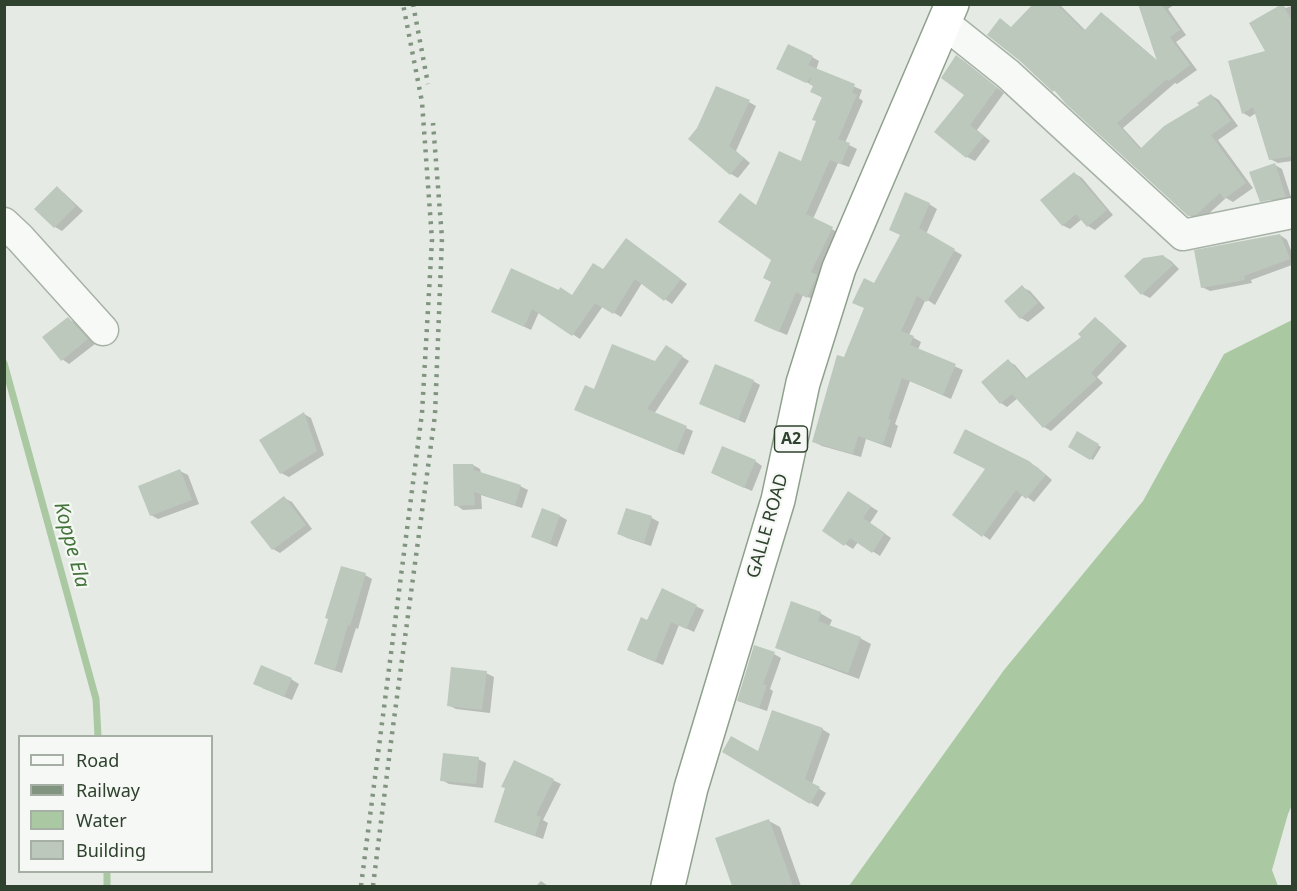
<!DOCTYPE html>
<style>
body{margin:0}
#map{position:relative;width:1297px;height:891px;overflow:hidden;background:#e5ebe4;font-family:"Noto Sans",sans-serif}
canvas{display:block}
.frame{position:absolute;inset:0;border:6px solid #2f422d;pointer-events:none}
.legend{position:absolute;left:18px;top:735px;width:195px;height:138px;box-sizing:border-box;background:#f5f8f4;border:2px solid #a6afa4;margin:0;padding:8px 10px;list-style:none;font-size:18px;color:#2f422d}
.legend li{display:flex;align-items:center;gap:12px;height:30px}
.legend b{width:30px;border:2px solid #a6afa4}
</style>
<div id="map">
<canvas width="1297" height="891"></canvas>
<div class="frame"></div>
<ul class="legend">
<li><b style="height:8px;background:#f7f9f7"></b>Road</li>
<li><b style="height:8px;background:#81947f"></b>Railway</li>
<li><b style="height:16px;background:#aac8a2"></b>Water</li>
<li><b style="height:16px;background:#bdc8bc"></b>Building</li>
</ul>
</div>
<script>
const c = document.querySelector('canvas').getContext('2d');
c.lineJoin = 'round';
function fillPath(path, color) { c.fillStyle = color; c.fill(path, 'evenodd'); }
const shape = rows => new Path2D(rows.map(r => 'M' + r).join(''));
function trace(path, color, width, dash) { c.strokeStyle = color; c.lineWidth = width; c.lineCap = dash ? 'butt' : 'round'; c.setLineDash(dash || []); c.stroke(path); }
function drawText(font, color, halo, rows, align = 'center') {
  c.font = font + ' "Noto Sans",sans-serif'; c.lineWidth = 4.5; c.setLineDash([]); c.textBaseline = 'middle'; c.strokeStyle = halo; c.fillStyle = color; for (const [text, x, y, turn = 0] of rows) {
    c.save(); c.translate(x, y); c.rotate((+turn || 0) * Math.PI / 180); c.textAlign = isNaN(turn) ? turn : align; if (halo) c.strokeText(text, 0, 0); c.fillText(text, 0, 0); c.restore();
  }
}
fillPath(shape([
 [1292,320,1292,805,1288,814,1272,870,1278,886,849,886,1004,670,1143,501,1224,354]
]), '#aac8a2');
fillPath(shape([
 [1036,4,1059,4,1086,31,1101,14,1108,18,1159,62,1140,4,1175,4,1168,9,1186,35,1176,42,1197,70,1177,84,1175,83,1123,128,1142,149,1201,106,1211,95,1219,100,1238,126,1218,140,1253,188,1233,202,1226,198,1204,218,1197,220,1189,215,1060,94,1053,90,1012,28],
 [1283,6,1286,8,1292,6,1292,161,1278,163,1270,159,1256,113,1250,117,1243,113,1230,62,1267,52],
 [812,57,819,61,816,70,862,90,859,98,863,101,845,143,857,149,849,167,838,163,813,219,839,233,818,277,824,281,815,300,803,295,787,335,763,325,772,282,773,260,757,206,801,163,818,121,823,98,812,92,814,86,786,72],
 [957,57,964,61,1004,93,977,130,990,141,975,161,967,157,936,132,966,95],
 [749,102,756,106,736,151,750,163,738,178,731,174,690,139],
 [1275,165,1282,169,1292,200,1279,203,1271,199],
 [1074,173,1082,178,1113,215,1095,230,1088,226,1082,219,1070,229,1062,225],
 [57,188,64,193,83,211,62,231,55,227,37,209],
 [929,204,937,209,926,234,962,255,935,305,926,299,909,335,921,342,918,350,963,370,951,399,910,381,895,424,898,426,891,448,866,439,861,457,822,446,814,442,875,285],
 [1280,235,1287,240,1292,253,1292,265,1251,280,1252,283,1210,291,1202,287],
 [633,244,687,284,672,304,642,283,621,317,603,306,580,339,539,312,531,330,500,315,573,296],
 [1163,256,1171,261,1179,269,1150,298,1142,294],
 [1022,287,1030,291,1045,308,1028,322,1021,318],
 [68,319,76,323,95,344,69,364,62,359],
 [1095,319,1102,323,1127,346,1097,377,1103,383,1051,431,1044,427,1018,398,1007,407,1001,403,1008,361,1015,365,1027,379,1083,337],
 [673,351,689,361,654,414,693,431,684,455,584,414],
 [753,381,760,385,745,423,701,404],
 [304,414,311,418,324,455,289,477,281,473],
 [1078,433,1101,447,1093,460,1070,447],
 [755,461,762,466,752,491,720,477],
 [1029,463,1037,467,1052,480,1034,502,1023,494,990,540,983,535],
 [473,465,480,469,481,473,520,486,528,490,522,508,481,495,482,509,463,510,456,505],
 [180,471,188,475,199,504,158,519,151,515],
 [856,497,878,511,870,523,891,538,880,556,858,542,853,549,824,531],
 [284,498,292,502,312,529,280,553,273,549],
 [627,509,652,518,659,522,651,546,627,538,619,534],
 [560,516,567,520,557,547,533,537],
 [365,575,372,579,358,629,356,628,342,673,323,667,316,663],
 [662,590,704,610,694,632,679,625,663,665,636,654,648,622],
 [820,613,832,620,829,627,860,638,871,644,859,679,788,653,776,647],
 [774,654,781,658,770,689,773,691,767,711,746,704,739,700],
 [486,673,494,677,490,713,456,709,448,705],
 [291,679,299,684,292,700,262,688],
 [822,729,830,734,812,784,826,793,818,807,724,752,758,753],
 [478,759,486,763,483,788,449,784,442,780],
 [515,762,561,784,543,820,548,823,543,839,503,825,495,821],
 [769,821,780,827,801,886,734,886,717,839],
 [541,881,548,886,549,886,536,886]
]), '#0003');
trace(shape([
 [4,363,96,699,98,736],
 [107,872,107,886]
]), '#aac8a2', 7);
fillPath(shape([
 [1033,4,1057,4,1084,31,1101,12,1157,61,1138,4,1161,4,1180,30,1170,37,1190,65,1169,81,1167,79,1117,123,1140,149,1164,126,1199,105,1197,103,1211,94,1231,121,1211,135,1246,183,1224,199,1220,193,1196,215,1188,216,1066,104,1054,90,1053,92,1020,61,987,35,1000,18,1011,27],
 [1282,4,1293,22,1293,156,1269,160,1253,107,1242,114,1228,61,1265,51,1249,23],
 [788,44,813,56,808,65,855,84,852,93,857,95,838,139,850,143,841,164,830,160,806,214,833,227,811,272,817,275,816,278,807,298,796,292,779,332,754,321,771,282,763,278,771,260,718,222,740,193,756,205,779,151,801,161,816,121,812,120,822,97,810,92,813,86,809,84,812,76,806,83,776,69],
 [956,55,997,88,970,125,984,136,966,158,934,132,964,95,941,78],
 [716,86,750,100,729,146,744,158,730,175,688,139,697,128],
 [1275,163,1286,197,1260,202,1249,172],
 [1074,172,1107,210,1087,227,1076,214,1062,226,1040,200],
 [57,186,76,206,54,228,34,209],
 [905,192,930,203,919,228,955,249,927,302,917,296,901,331,914,336,910,345,956,364,943,395,902,378,888,419,891,420,883,444,858,436,853,454,812,442,837,355,844,357,864,308,852,303,864,278,874,283,900,235,889,230],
 [1280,234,1290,259,1244,276,1245,280,1201,288,1194,250],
 [626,238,681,279,664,301,635,279,613,314,595,303,572,336,532,309,524,327,491,312,511,268,559,290,560,287,572,295,593,263,603,269],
 [1163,255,1173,265,1141,295,1124,276,1143,258],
 [1022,285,1038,303,1020,319,1004,301],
 [68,317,88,339,61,361,42,337],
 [1095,317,1121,341,1091,373,1097,379,1043,428,1012,394,1000,404,981,382,1008,359,1025,379,1081,337,1078,334],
 [612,344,655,361,666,345,683,356,647,409,687,426,676,452,574,410,585,385,594,389],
 [715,364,754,380,738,420,699,404],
 [304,412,317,451,280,474,259,440],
 [965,429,1029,461,1046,475,1026,499,1016,490,982,537,952,515,985,469,953,453],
 [1077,431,1099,444,1090,460,1068,447],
 [722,446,756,460,744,488,711,473],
 [453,464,473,464,474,470,521,485,515,505,474,492,475,505,454,506],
 [180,469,192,500,150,516,138,486],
 [848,491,871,506,863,518,885,533,872,553,850,538,844,546,822,531],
 [284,496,306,525,272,550,250,522],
 [542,508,560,515,550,544,531,537],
 [626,508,652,516,644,543,617,534],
 [341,566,366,573,350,626,348,625,335,670,314,664,328,619,325,618],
 [662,588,697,605,686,629,671,622,655,662,627,650,641,617,647,620],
 [791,601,821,612,818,621,861,637,848,673,775,648],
 [754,645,775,652,763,684,767,685,759,708,737,701],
 [261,665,292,678,284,697,253,684],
 [451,667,487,671,482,710,447,706],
 [772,710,823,728,805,779,820,787,810,804,722,752,731,736,758,751],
 [443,753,479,757,476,784,440,781],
 [514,760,554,779,536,815,541,817,535,836,494,822,505,788,501,787],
 [769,819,793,886,732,886,715,838]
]), '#bdc8bc');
const minor = shape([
 [944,23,1008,74,1183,235,1292,213],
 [4,223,20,238,103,330]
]);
const highway = shape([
 [668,886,691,788,778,500,803,383,839,268,952,4]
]);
trace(minor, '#a7b2a6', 33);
trace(highway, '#8fa18d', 36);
trace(minor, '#f7f9f7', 30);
trace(highway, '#fff', 33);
trace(shape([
 [413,4,428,84],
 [361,886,422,413,432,240,422,102,403,4],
 [373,886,392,734,435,415,442,238,433,123]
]), '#81947f', 4.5, [3, 6]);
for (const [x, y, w] of [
 [791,439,33]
]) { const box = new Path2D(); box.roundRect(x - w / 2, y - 13, w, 26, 4.5); c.fillStyle = '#f5f8f4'; c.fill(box); trace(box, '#2f422d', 1.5); }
drawText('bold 16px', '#2f422d', null, [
 ["A2",791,439]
]);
drawText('18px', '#2f422d', '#f5f8f4', [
 ["GALLE ROAD",768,526,-74]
]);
drawText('italic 20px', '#43743a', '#f5f8f4', [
 ["Koppe Ela",71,545,75]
]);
</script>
